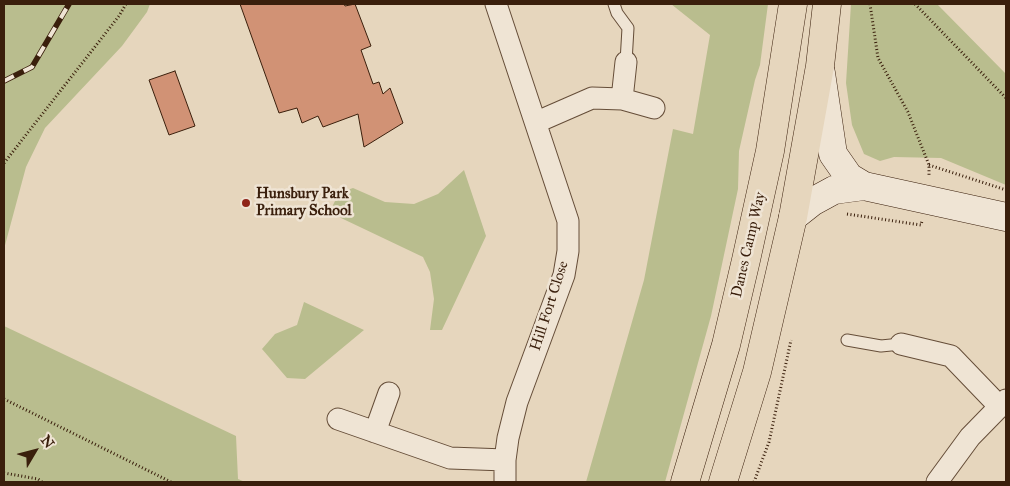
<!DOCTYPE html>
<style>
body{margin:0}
#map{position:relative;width:1010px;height:486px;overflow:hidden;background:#e6d6bd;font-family:"IM FELL Great Primer",serif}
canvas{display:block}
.frame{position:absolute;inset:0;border:5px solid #3a1f0c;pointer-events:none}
.north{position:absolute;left:10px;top:426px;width:50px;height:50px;-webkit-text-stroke:4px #efe4d4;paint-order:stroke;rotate:53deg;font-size:14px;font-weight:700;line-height:20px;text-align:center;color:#3a1f0c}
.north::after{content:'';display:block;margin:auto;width:18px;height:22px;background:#3a1f0c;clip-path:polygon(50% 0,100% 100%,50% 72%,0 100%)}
</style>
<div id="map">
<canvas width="1010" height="486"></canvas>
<div class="frame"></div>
<div class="north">N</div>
</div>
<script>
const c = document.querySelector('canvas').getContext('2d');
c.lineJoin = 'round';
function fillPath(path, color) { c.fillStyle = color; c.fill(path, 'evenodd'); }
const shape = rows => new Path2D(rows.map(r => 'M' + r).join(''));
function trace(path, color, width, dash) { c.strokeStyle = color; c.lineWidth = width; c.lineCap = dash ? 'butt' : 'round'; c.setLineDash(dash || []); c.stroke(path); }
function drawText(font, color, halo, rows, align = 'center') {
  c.font = font + ' "IM FELL Great Primer",serif'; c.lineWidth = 5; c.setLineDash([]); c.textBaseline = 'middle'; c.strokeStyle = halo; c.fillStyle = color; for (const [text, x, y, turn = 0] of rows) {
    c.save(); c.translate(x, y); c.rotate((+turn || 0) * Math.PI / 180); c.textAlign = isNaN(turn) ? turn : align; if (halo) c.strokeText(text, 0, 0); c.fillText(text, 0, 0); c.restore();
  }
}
fillPath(shape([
 [4,4,150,4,147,12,122,46,45,128,26,167,4,249],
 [671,4,768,4,760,65,755,80,739,151,738,189,711,316,665,482,586,482,644,280,673,129,693,134,710,35],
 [851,4,937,4,1006,74,1006,185,941,158,894,157,880,161,864,154,852,125,846,83],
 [464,170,486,236,442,330,430,330,434,299,430,272,423,257,341,218,333,205,339,193,353,188,385,202,414,204,438,194],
 [304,302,364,330,305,379,287,378,262,349,275,334,297,325],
 [4,326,236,436,238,479,245,482,4,482]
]), '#b9bd8e');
const building = shape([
 [240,4,344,4,345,6,355,4,371,46,361,50,373,84,379,82,383,94,390,88,403,123,364,147,358,114,323,127,318,116,302,123,297,108,279,113,240,4],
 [175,71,195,126,169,135,149,80,175,71]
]);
fillPath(building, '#d19275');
trace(building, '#3a1f0c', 1);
const lane = shape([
 [614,4,617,13,628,28,626,62],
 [847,340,881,346,901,344]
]);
const street = shape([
 [496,4,568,221,568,251,564,275,517,402,508,438,505,460,505,482],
 [622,99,626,62],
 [537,122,592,98,622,99,654,108],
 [901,344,951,356,1000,407],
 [338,419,450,458,505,460],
 [375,432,389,393],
 [937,482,970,437,1006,400]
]);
const secondary = shape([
 [821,73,833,154,849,177,864,186,1006,217],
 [793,217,812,202,834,190,864,186]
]);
const highway = shape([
 [685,482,726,345,746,260,770,151,793,4],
 [723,482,757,372,793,217,820,66,827,4]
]);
trace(lane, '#654d38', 13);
trace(street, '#654d38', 23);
trace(secondary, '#3a1f0c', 29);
trace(highway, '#3a1f0c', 29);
trace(shape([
 [870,4,878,58,908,112,929,165,929,176],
 [915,4,1006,98],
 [4,163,119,16,126,4],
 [929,165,1006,190],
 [847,214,921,225,922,221],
 [4,399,171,482],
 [4,473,38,479,42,482],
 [754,482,769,442,791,340]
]), '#3a1f0c', 3, [1, 2.5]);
trace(lane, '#efe4d4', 11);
trace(street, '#efe4d4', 21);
trace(secondary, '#efe4d4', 28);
trace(highway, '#e6d6bd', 28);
const rail = shape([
 [4,81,32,67,69,4]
]);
trace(rail, '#3a1f0c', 5.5);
trace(rail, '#efe4d4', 4, [11]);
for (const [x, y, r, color] of [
 [246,203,5,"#8f2418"]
]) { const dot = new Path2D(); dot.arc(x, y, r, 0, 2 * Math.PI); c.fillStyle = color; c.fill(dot); trace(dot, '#efe4d4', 2); }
drawText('bold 15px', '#3a1f0c', '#efe4d4', [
 ["Hunsbury Park",256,194],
 ["Primary School",256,211]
], 'left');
drawText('15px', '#3a1f0c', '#efe4d4', [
 ["Danes Camp Way",749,245,-77],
 ["Hill Fort Close",550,306,-72]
]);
</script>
